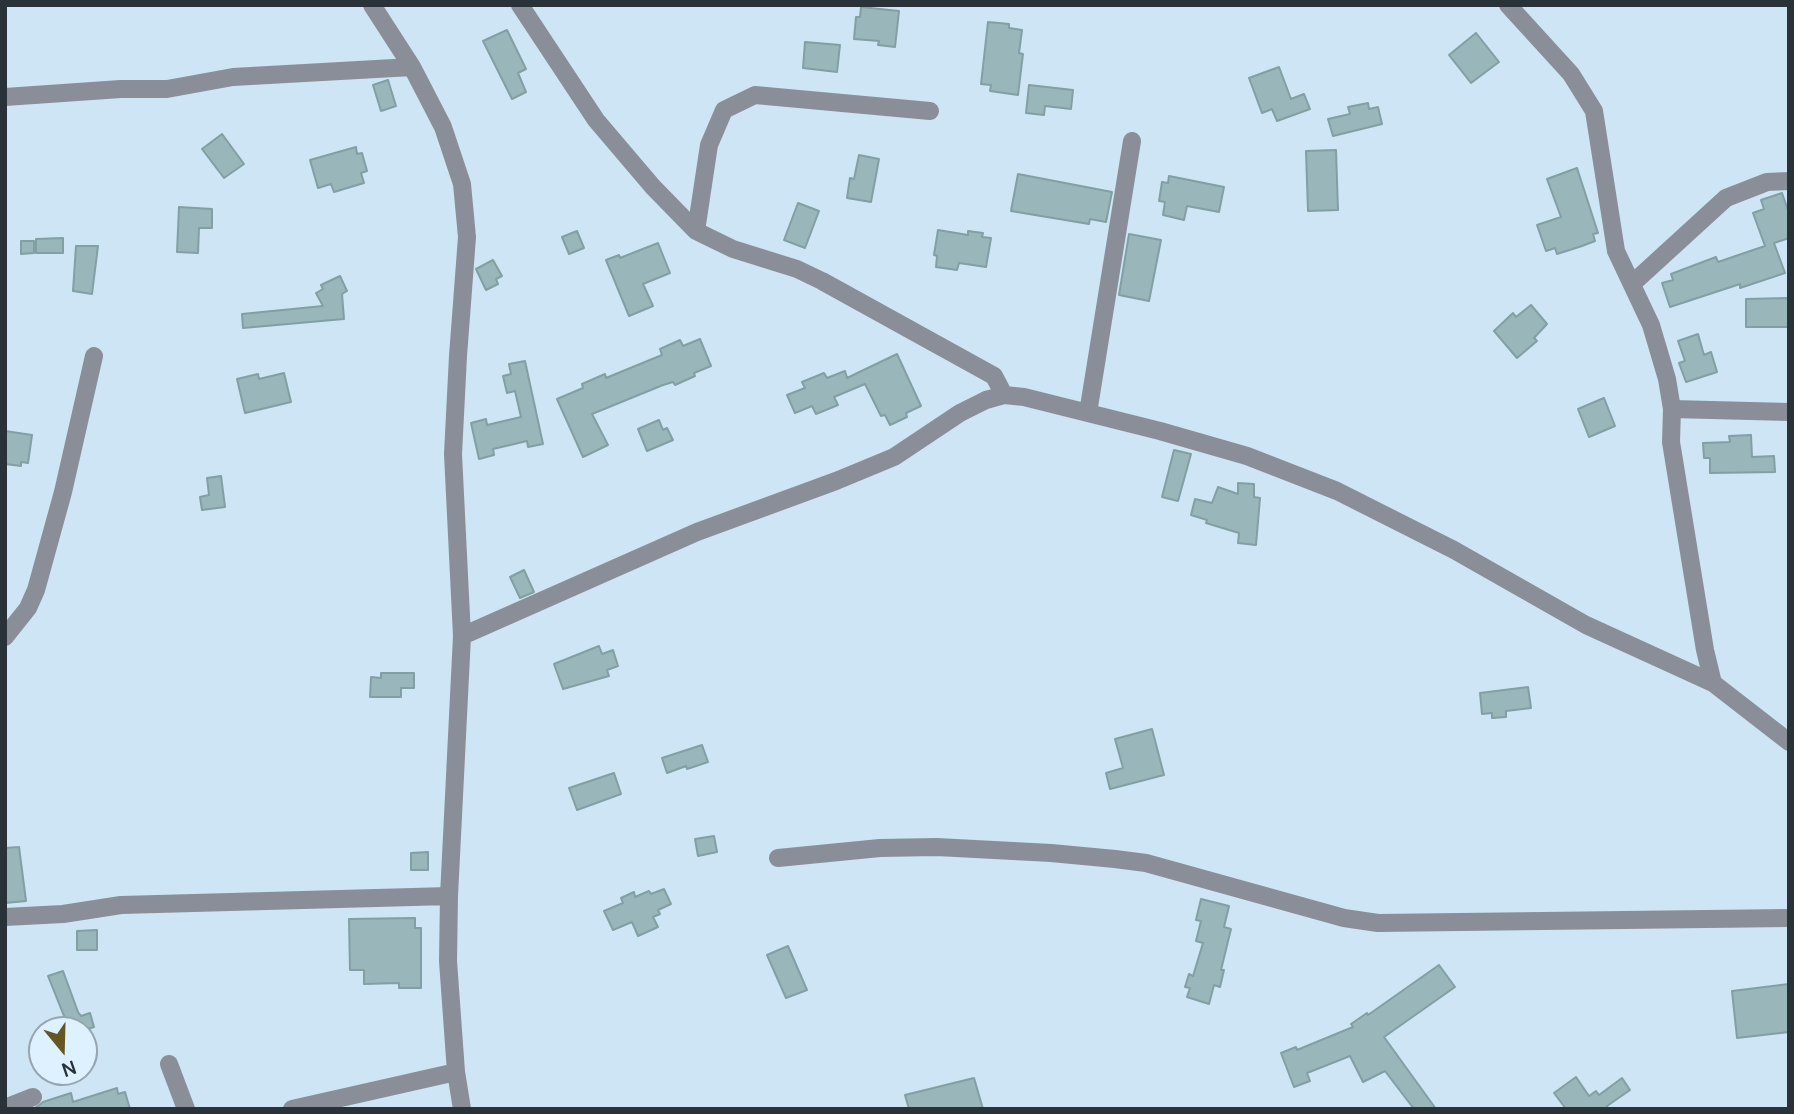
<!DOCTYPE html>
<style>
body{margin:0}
#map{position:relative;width:1794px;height:1114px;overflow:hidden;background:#cde5f4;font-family:Manrope,sans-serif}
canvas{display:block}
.frame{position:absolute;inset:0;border:7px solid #293238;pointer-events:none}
.north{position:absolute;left:28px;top:1016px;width:70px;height:70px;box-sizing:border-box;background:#def1fe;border:2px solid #96a5af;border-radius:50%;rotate:161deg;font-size:19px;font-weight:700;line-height:28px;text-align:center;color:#293238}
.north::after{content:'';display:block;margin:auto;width:24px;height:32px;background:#655623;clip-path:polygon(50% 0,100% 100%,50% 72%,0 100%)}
</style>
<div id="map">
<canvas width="1794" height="1114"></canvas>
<div class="frame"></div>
<div class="north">N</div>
</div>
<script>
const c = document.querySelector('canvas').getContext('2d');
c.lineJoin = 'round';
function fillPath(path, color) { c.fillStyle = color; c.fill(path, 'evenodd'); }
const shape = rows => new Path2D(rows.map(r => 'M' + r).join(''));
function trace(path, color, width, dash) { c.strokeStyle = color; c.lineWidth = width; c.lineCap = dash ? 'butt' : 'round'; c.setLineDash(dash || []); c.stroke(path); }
const building = shape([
 [861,7,899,11,895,47,878,45,879,41,854,39,856,17,860,17,861,7],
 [988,22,1009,24,1009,28,1022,30,1019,53,1023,54,1018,95,990,91,991,85,981,84,988,22],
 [507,30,526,69,518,73,526,92,512,99,483,41,507,30],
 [1476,33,1499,62,1471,83,1449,55,1476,33],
 [805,42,840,45,837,72,803,68,805,42],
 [1279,67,1291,99,1304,94,1310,109,1277,121,1272,109,1262,113,1249,78,1279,67],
 [388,80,396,106,381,111,373,85,388,80],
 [1029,85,1073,90,1071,109,1045,106,1044,115,1026,113,1029,85],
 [1368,103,1369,109,1378,107,1382,124,1333,136,1328,119,1350,114,1348,107,1368,103],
 [222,134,244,164,224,178,202,149,222,134],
 [356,147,357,154,362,153,367,171,361,173,364,183,334,192,331,184,318,188,310,160,356,147],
 [1336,150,1338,210,1308,211,1306,151,1336,150],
 [859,155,879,159,871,202,847,198,850,178,854,179,859,155],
 [1577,168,1598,233,1593,234,1595,241,1582,246,1557,254,1555,248,1546,251,1537,225,1561,217,1547,179,1577,168],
 [1018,174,1112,192,1106,222,1090,219,1089,224,1011,211,1018,174],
 [1169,176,1224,187,1219,212,1187,206,1184,220,1163,215,1165,202,1159,201,1162,182,1168,183,1169,176],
 [1782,193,1789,213,1789,238,1774,243,1785,273,1740,288,1740,284,1670,307,1662,283,1673,280,1671,274,1716,257,1718,262,1765,246,1753,213,1764,209,1761,200,1782,193],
 [798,203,819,211,805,248,784,240,798,203],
 [179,207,212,209,212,228,199,228,198,253,177,252,179,207],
 [938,230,968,235,968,231,983,233,982,237,991,238,986,267,959,263,957,270,936,267,937,256,934,255,938,230],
 [577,231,584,248,569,254,562,237,577,231],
 [1129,234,1161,240,1149,301,1119,295,1129,234],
 [63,238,63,253,36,253,36,239,63,238],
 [21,241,34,241,34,253,21,254,21,241],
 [658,243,670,273,643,284,653,306,629,316,606,260,619,255,620,258,658,243],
 [76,246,98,246,92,294,73,291,76,246],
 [493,260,502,276,496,279,498,284,486,290,476,269,493,260],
 [340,276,347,291,342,294,344,319,243,328,242,314,323,306,316,293,323,289,321,285,340,276],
 [1789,298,1789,327,1746,327,1746,299,1789,298],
 [1531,305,1547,324,1534,338,1537,341,1517,358,1494,331,1513,313,1516,317,1531,305],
 [1698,334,1704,355,1711,352,1717,372,1686,382,1679,363,1685,361,1678,341,1698,334],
 [700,339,711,366,694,373,695,376,675,385,673,382,663,385,592,414,608,445,583,457,557,399,583,388,582,384,605,374,606,378,662,355,660,349,680,340,683,346,700,339],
 [897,354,921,406,906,413,907,417,890,425,885,415,881,416,865,384,834,397,838,405,816,414,812,406,795,413,787,395,805,388,802,382,824,373,827,378,845,371,847,378,897,354],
 [525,361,543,444,528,447,527,441,493,449,494,455,479,459,471,423,486,419,487,425,521,417,515,391,507,393,503,376,511,374,509,364,525,361],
 [284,373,291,402,245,413,237,379,258,374,259,379,284,373],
 [1604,398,1615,426,1589,437,1578,409,1604,398],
 [659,420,663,430,667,428,673,440,647,451,638,429,659,420],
 [5,431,32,435,28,463,21,462,21,466,5,464,5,431],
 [1751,435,1752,457,1774,456,1775,472,1710,473,1710,458,1704,458,1703,443,1730,442,1729,436,1751,435],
 [1174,450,1191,454,1178,501,1162,497,1174,450],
 [221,476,225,507,202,510,200,497,209,495,207,478,221,476],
 [1238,483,1254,484,1254,497,1260,498,1256,545,1238,543,1239,533,1206,523,1207,520,1191,515,1195,499,1212,503,1218,487,1238,494,1238,483],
 [524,570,534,592,520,598,510,577,524,570],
 [599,646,602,654,613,650,618,666,607,670,609,676,563,689,554,664,599,646],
 [381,673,414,673,414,688,401,688,401,697,370,697,371,677,381,678,381,673],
 [1528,687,1531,708,1506,711,1506,717,1492,718,1492,713,1482,714,1480,693,1528,687],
 [1152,729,1164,775,1110,789,1106,773,1123,768,1115,739,1152,729],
 [702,745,708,762,687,769,686,766,667,773,662,758,702,745],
 [614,773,621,794,577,810,569,788,614,773],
 [714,836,717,852,698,856,695,839,714,836],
 [19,847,26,901,5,903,5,848,19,847],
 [428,852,428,870,411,870,411,853,428,852],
 [664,889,671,904,658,910,660,914,653,917,658,927,638,936,632,922,613,930,604,911,623,903,621,898,634,892,635,897,649,891,651,894,664,889],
 [1201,899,1229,906,1224,927,1231,929,1221,970,1224,970,1220,987,1214,985,1209,1004,1187,997,1190,988,1185,987,1189,974,1193,976,1203,943,1196,941,1201,921,1196,920,1201,899],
 [415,918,415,928,421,928,421,988,399,988,399,983,364,984,364,970,350,970,349,919,415,918],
 [97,930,97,950,77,950,77,931,97,930],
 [788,946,807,990,786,998,767,955,788,946],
 [1439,965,1455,987,1384,1037,1436,1109,1414,1109,1385,1071,1363,1082,1350,1056,1307,1073,1310,1081,1294,1087,1281,1053,1296,1047,1297,1050,1353,1027,1351,1024,1367,1013,1368,1015,1439,965],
 [63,971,78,1012,81,1016,90,1013,94,1027,85,1030,46,1030,46,1028,66,1021,48,976,63,971],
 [1789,984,1789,1032,1737,1038,1732,991,1789,984],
 [1576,1077,1589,1096,1596,1091,1599,1095,1622,1078,1630,1090,1607,1106,1608,1109,1566,1109,1554,1093,1576,1077],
 [974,1078,983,1109,909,1109,905,1095,974,1078],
 [117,1088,118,1094,125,1092,130,1109,34,1109,43,1102,71,1093,73,1102,117,1088]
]);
fillPath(building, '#99b7bb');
trace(building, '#829fa3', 2);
trace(shape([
 [372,5,412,67,443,127,462,184,467,237,458,356,453,454,462,636,449,896,448,961,456,1072,462,1109],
 [520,5,596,120,653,187,696,231,733,249,797,269,822,281,994,376,1004,395],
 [1508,5,1571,74,1594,111,1616,251,1651,325,1667,379,1672,409,1671,442,1705,650,1713,683,1789,742],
 [5,97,121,89,167,89,233,77,412,67],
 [696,231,709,145,724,110,755,95,930,111],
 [1633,283,1726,198,1767,182,1789,181],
 [1672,409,1789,412],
 [1088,413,1132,141],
 [462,636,697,532,836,481,894,457,960,413,986,400,1004,395,1024,397,1160,431,1247,456,1337,491,1454,550,1586,625,1713,683],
 [5,637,28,608,36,590,63,492,94,356],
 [778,858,880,848,937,847,1051,853,1115,859,1146,863,1344,918,1378,923,1789,918],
 [5,917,63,914,121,905,449,896],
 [169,1064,186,1109],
 [5,1108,33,1097],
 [292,1109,456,1072]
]), '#8a8e98', 18);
</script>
